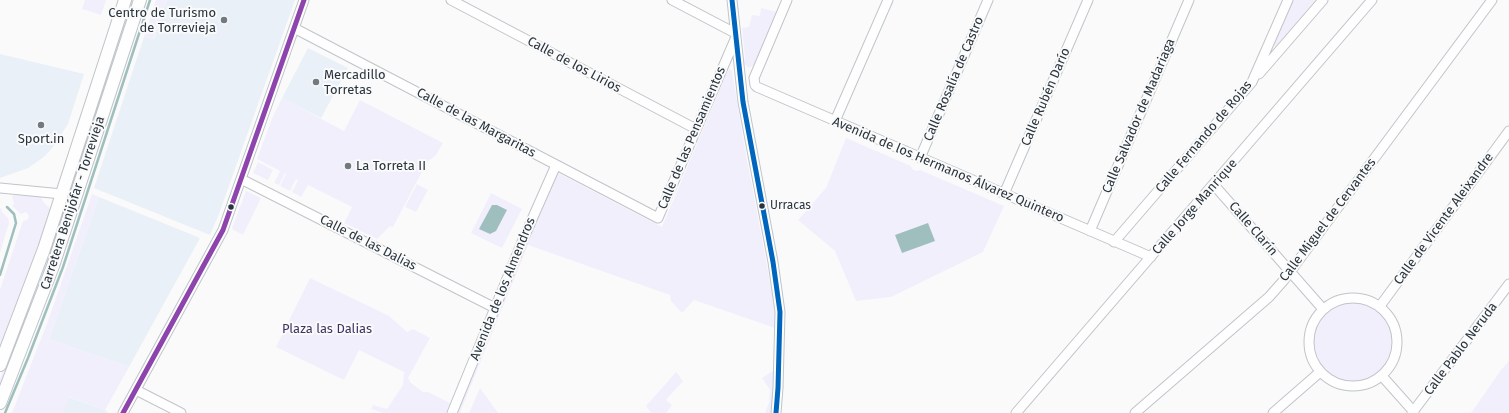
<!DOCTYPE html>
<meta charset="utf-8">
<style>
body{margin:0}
canvas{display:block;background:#fafafa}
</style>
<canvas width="1509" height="413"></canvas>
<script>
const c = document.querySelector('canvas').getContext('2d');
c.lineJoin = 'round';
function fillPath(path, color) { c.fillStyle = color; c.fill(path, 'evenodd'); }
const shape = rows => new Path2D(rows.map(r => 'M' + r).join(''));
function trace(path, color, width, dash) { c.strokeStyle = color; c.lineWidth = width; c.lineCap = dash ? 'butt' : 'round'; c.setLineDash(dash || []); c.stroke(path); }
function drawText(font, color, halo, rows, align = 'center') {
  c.font = font + ' "Fira Sans",sans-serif'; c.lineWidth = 4; c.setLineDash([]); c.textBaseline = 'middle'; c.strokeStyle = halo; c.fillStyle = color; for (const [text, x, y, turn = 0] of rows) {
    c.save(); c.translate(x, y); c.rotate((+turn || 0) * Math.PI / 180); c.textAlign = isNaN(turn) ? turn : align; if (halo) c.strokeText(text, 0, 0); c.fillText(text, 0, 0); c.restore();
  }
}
fillPath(shape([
 [167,0,295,0,219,214,210,235,94,188,144,37,154,39],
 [308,48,348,68,321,118,282,98],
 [0,54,84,74,68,124,53,147,45,156,28,168,0,178],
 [99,197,200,238,129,367,49,339],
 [68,397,105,410,108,413,63,413]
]), '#e9f0f7');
fillPath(shape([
 [85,0,106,0,101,15,82,9],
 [130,0,135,0,50,261,0,389,0,378,25,316],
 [156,0,167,0,153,40,144,37],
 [1293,0,1315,0,1275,47,1274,45],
 [761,8,777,12,754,65,749,68,744,64,744,60,745,59,742,28,749,27,752,15,760,16],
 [730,69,732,71,744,144,767,265,775,312,775,328,694,300,682,313,671,301,670,295,528,245,461,410,461,413,458,413,458,411,527,240,558,173,662,227,728,70],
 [282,98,344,131,360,100,443,143,436,155,427,162,393,227,390,226,377,239,344,223,352,207,308,185,301,197,292,192,298,180,296,179,290,191,280,186,286,174,285,173,279,185,274,183,280,171,257,159,273,116],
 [846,138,911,166,912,169,917,171,920,170,1004,206,983,252,891,297,856,301,835,251,798,220,826,188],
 [258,162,273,170,268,180,253,173],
 [417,184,428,190,416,212,405,207],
 [246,191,261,198,243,235,233,230,232,228],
 [491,193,522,209,502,248,471,233],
 [92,194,99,197,49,339,129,367,105,410,69,397,63,413,12,413,48,321],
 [16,195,41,197,44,203,51,209,32,264,0,348,0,290,23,221,27,220,29,216,26,212,21,214,12,206,14,204,12,196],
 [0,208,2,210,1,211,8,218,9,223,0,253],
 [310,278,381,312,389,316,407,332,413,329,430,338,408,378,411,383,423,392,428,392,450,403,446,413,384,413,371,409,373,405,387,409,403,385,404,372,359,350,344,380,276,347],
 '1314 342a39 39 0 1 1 78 0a39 39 0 1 1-78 0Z',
 [1509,361,1509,413,1471,413,1501,370],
 [774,370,773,392,770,413,765,413,770,400,769,399,770,390,762,378],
 [676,372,683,381,666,400,672,405,666,413,651,413,646,406],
 [480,388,498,413,469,413]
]), '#f2effc');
fillPath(shape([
 [492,205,497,205,507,210,496,231,490,234,479,229],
 [928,223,935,241,902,253,895,235]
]), '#9fbfbe');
trace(shape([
 [0,275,16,223,14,214,7,207],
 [5,413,28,358,63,267,150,0]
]), '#9fbfbe', 2.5);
const street = shape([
 [451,0,696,129],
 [672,0,735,33],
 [732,0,743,102,773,262,780,312,778,388,776,413],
 [787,0,754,78,755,85,757,87,1151,257],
 [294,28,658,218,736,37],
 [1259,74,1323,0],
 [835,121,888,0],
 [920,158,988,0],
 [241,179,495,308],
 [1214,185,1323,309],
 [0,188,62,194],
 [1004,194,1088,0],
 [1090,231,1189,0],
 [1114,242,1252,82,1288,0],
 '1309 342a44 44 0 1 1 88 0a44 44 0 1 1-88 0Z',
 [1380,306,1509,131],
 [1382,376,1414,412],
 [136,390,181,413],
 [123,413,223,230,304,0],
 [452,413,522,242,556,165],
 [1016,413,1372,0],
 [1135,413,1269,297,1284,280,1492,0],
 [1273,413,1320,372],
 [1412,413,1509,284]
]);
const secondary = shape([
 [0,365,44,249,125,0],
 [0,403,53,266,140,0]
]);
trace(street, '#bfc5c9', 11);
trace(secondary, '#bfc5c9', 14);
trace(street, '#fefefe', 9);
trace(secondary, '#fefefe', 12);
trace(shape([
 [732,0,743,102,773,262,780,312,778,388,776,413]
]), '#0065bd', 5);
trace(shape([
 [123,413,223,230,304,0]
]), '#8e44ad', 5);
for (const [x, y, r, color] of [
 [224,20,4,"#727980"],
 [316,82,4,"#727980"],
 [41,125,4,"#727980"],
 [348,166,4,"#727980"],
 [762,206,3.5,"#29343e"],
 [231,207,3.5,"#29343e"]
]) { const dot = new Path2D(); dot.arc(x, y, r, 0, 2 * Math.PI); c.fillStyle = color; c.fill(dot); trace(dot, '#fafafa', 1.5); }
drawText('12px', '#29343e', '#fafafa', [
 ["Urracas",770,206]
], 'left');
drawText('13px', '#29343e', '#fafafa', [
 ["Centro de Turismo",216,13,"right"],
 ["de Torrevieja",216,28,"right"],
 ["Mercadillo",324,75],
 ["Torretas",324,90],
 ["Sport.in",41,139,"center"],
 ["La Torreta II",356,166]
], 'left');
drawText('13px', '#29343e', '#fafafa', [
 ["Calle de los Lirios",574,65,28],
 ["Calle Rosalía de Castro",954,79,-67],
 ["Calle Rubén Darío",1046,97,-67],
 ["Calle Salvador de Madariaga",1139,116,-67],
 ["Calle de las Margaritas",476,123,28],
 ["Calle Fernando de Rojas",1204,137,-50],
 ["Calle de las Pensamientos",692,138,-67],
 ["Avenida de los Hermanos Álvarez Quintero",948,170,23],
 ["Carretera Benijófar - Torrevieja",73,203,-72],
 ["Calle Jorge Manrique",1195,207,-49],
 ["Calle de Vicente Aleixandre",1444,219,-54],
 ["Calle Miguel de Cervantes",1328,220,-53],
 ["Calle Clarín",1253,229,49],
 ["Calle de las Dalias",368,243,27],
 ["Avenida de los Almendros",503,289,-68],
 ["Calle Pablo Neruda",1461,349,-53]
]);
drawText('13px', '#403261', '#fafafa', [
 ["Plaza las Dalias",327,329]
]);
</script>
